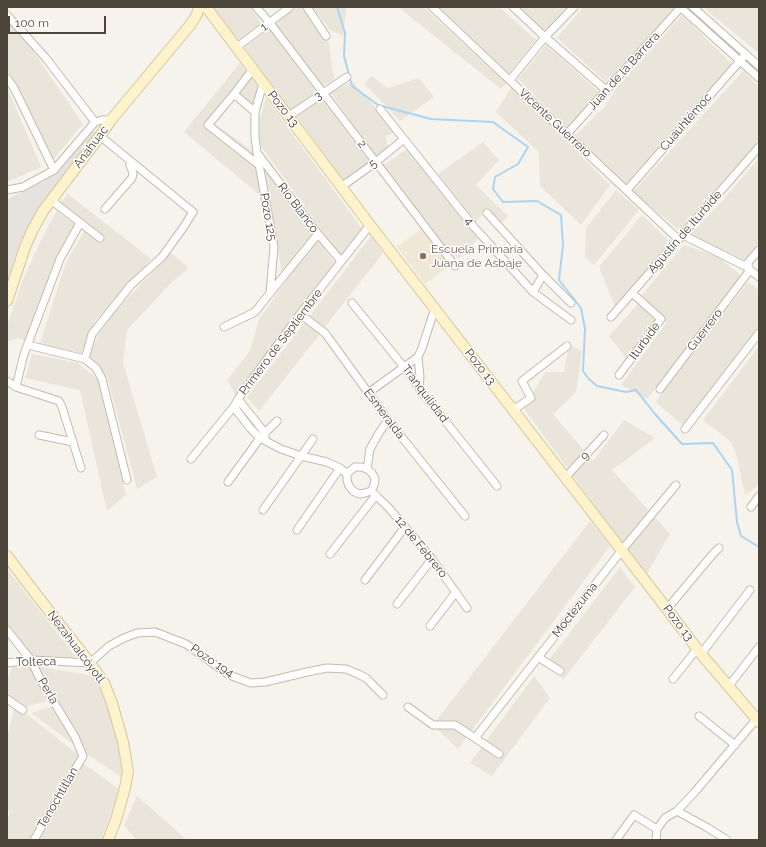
<!DOCTYPE html>
<meta charset="utf-8">
<style>
body{margin:0}
#map{position:relative;width:766px;height:847px;overflow:hidden;background:#f6f3ec;font-family:Raleway,sans-serif}
canvas{display:block}
.frame{position:absolute;inset:0;border:8px solid #4b4439;pointer-events:none}
.scale{position:absolute;left:8px;top:16px;width:98px;height:18px;box-sizing:border-box;border:2px solid #4b4439;border-top:0;padding-left:5px;font-size:12px;line-height:14px;white-space:nowrap;color:#4b4439;-webkit-text-stroke:3px #fff;paint-order:stroke}
</style>
<div id="map">
<canvas width="766" height="847"></canvas>
<div class="frame"></div>
<div class="scale">100 m</div>
</div>
<script>
const c = document.querySelector('canvas').getContext('2d');
c.lineJoin = 'round';
function fillPath(path, color) { c.fillStyle = color; c.fill(path, 'evenodd'); }
const shape = rows => new Path2D(rows.map(r => 'M' + r).join(''));
function trace(path, color, width, dash) { c.strokeStyle = color; c.lineWidth = width; c.lineCap = dash ? 'butt' : 'round'; c.setLineDash(dash || []); c.stroke(path); }
function drawText(font, color, halo, rows, align = 'center') {
  c.font = font + ' Raleway,sans-serif'; c.lineWidth = 3; c.setLineDash([]); c.textBaseline = 'middle'; c.strokeStyle = halo; c.fillStyle = color; for (const [text, x, y, turn = 0] of rows) {
    c.save(); c.translate(x, y); c.rotate((+turn || 0) * Math.PI / 180); c.textAlign = isNaN(turn) ? turn : align; if (halo) c.strokeText(text, 0, 0); c.fillText(text, 0, 0); c.restore();
  }
}
fillPath(shape([
 [213,7,250,7,261,23,238,40],
 [297,7,301,7,329,42,332,68,335,79,321,87,275,24],
 [312,7,345,7,346,11,343,36,330,30],
 [398,7,423,7,506,83,501,89],
 [439,7,499,7,536,40,509,73],
 [517,7,571,7,547,34],
 [583,7,671,7,674,9,608,84,557,38],
 [703,7,759,7,759,49,757,52],
 [682,15,733,65,625,185,575,136,605,106,617,88],
 [7,17,18,29,83,124,52,161,17,85,7,70],
 [269,29,316,92,290,112,245,48],
 [546,45,600,93,567,128,518,79],
 [240,63,261,91,252,107,233,96,212,122,254,152,261,196,184,132],
 [743,71,759,87,759,141,680,231,633,192],
 [371,76,388,88,419,78,434,97,400,121,365,84],
 [353,82,396,131,385,137,389,149,377,157,330,92],
 [512,86,610,185,581,225,540,186,539,152,496,112],
 [7,87,41,167,7,182],
 [266,98,363,230,341,257,255,138],
 [322,99,371,164,343,180,296,116],
 [483,142,499,160,476,185,508,216,498,226,486,212,476,222,438,174],
 [407,149,478,239,459,258,453,255,447,250,382,166],
 [759,158,759,244,745,260,690,235,722,201],
 [265,171,313,234,282,274],
 [616,190,639,210,594,265,585,257,586,228],
 [68,194,151,259,95,321,81,353,40,344,66,262,88,225,60,204],
 [57,211,80,229,61,260,28,341,18,338,7,342,7,326,24,277,44,234],
 [642,215,671,243,615,307,599,267],
 [371,236,383,253,324,328,309,317],
 [316,239,336,265,236,396,227,380,250,351,259,319],
 [684,245,718,257,743,277,647,399,621,385,667,322,640,297],
 [171,253,189,268,171,283,127,330,123,363,157,477,137,489,107,377,89,357,102,325],
 [748,282,759,290,759,326,684,426,655,402],
 [638,304,656,321,628,360,609,336],
 [305,322,320,334,259,411,247,397],
 [569,345,582,351,576,392,553,414,593,461,624,420,655,438,612,470,670,534,646,575,524,409,545,372,564,372],
 [759,346,759,483,753,490,745,495,737,457,731,442,703,420],
 [32,354,78,363,102,383,126,495,107,511,80,390,25,378],
 [590,521,610,546,458,749,433,725],
 [620,567,635,587,563,680,549,660],
 [7,569,78,660,32,656,7,624],
 [13,666,29,666,47,701,26,707,7,693,7,680],
 [37,666,93,676,106,702,112,720,117,741,123,778,85,753,74,729],
 [534,676,550,698,492,776,470,763],
 [15,705,81,757,32,840,7,840,7,821,10,812,7,810,7,738],
 [54,706,77,747,31,713],
 [83,763,120,790,101,840,39,840],
 [137,796,187,840,136,840,124,825]
]), '#eae5da');
fillPath(shape([
 [102,131,47,199,32,221,20,242,7,282,7,199,45,181,92,132]
]), '#e6e2dd');
fillPath(shape([
 [422,228,450,265,425,284,397,247]
]), '#efe8d6');
trace(shape([
 [337,7,345,33,344,56,352,86,378,105,431,119,493,122,528,147,518,164,495,177,493,189,503,202,537,201,561,215,563,245,559,280,581,308,585,329,583,371,589,379,597,386,626,392,636,390,655,414,682,444,713,443,732,470,737,522,741,536,759,547]
]), '#a9d4f2', 2);
const minor = shape([
 [256,7,270,23,455,266],
 [307,7,326,36],
 [432,7,678,239],
 [513,7,545,37,607,91],
 [680,7,759,78],
 [693,7,759,66],
 [7,15,45,57,95,122],
 [237,47,290,7],
 [253,69,234,94,208,125,259,165],
 [7,78,14,88,54,170],
 [510,80,545,37,574,7],
 [234,94,255,112],
 [380,109,474,227,533,292,571,320],
 [289,116,347,77],
 [567,134,681,7],
 [100,136,193,212,183,228,162,257,131,285,92,334,85,359,96,368,102,379,127,480],
 [258,154,318,234,341,261],
 [341,187,376,162,404,139],
 [7,190,23,187,54,170,95,122,102,120,111,120],
 [627,190,746,54],
 [51,200,100,238],
 [105,209,132,178,133,173,130,165,130,161],
 [487,213,543,275,571,303],
 [683,235,745,266,759,277],
 [749,267,745,266,759,250],
 [533,292,543,275],
 [270,293,318,234],
 [352,303,404,367,419,388,497,486],
 [300,314,325,333,388,420,465,516],
 [611,317,759,147],
 [224,327,255,312,270,293,274,247,257,153,255,137,255,112,263,83],
 [28,345,85,359],
 [418,357,420,377,419,388],
 [619,375,661,319,632,293],
 [7,381,16,387,59,401,62,407,81,468],
 [16,387,24,354,60,259,80,223],
 [660,389,750,270],
 [368,393,418,357,422,348,435,308],
 [238,399,265,433,265,438],
 [235,405,237,411,250,428,260,438,281,449,301,456,327,462,340,468,347,474],
 [513,410,531,398,522,381,567,346],
 [685,429,759,333],
 [39,435,73,442],
 [191,459,235,405,238,399,300,314,370,225],
 [355,467,361,467,367,469,372,473,375,479,374,485,371,491,365,493,359,494,353,491,349,486,347,480,347,474,350,471,355,467],
 [367,469,370,449,379,433,388,420],
 [565,478,604,435],
 [228,482,260,438,277,421],
 [371,491,388,507,432,559,467,608],
 [751,507,759,496],
 [263,510,313,439],
 [297,530,340,468],
 [330,554,376,495],
 [365,580,405,527],
 [397,604,432,559],
 [667,609,712,555,719,548],
 [430,626,456,592],
 [7,630,31,660,40,679,75,737,83,756,34,840],
 [701,654,750,590],
 [538,657,560,671],
 [7,663,31,660,90,663,109,646,124,638,137,633,155,632,186,644,229,675,251,683,265,682,307,672,327,668,346,669,358,674,366,678,383,695],
 [673,679,697,649],
 [728,687,759,647],
 [7,699,23,710],
 [408,707,433,725,455,725,475,738,499,754],
 [699,716,735,745],
 [475,738,622,550,676,485],
 [677,811,708,828,727,840],
 [616,840,634,815,657,829],
 [656,840,657,829,665,818,677,811,694,793,759,716]
]);
const secondary = shape([
 [206,7,370,225,667,609,701,654,759,722],
 [7,301,25,247,32,231,43,211,100,136,111,120,191,24,197,14,199,7],
 [7,556,39,598,90,663,104,683,112,703,123,742,128,771,125,788,116,820,108,840]
]);
trace(minor, '#c2bbae', 9);
trace(secondary, '#d6c79b', 12);
trace(minor, '#fff', 7);
trace(secondary, '#fff3cd', 10);
for (const [x, y, r, color] of [
 [423,256,4,"#8d6e63"]
]) { const dot = new Path2D(); dot.arc(x, y, r, 0, 2 * Math.PI); c.fillStyle = color; c.fill(dot); trace(dot, '#fff', 1.5); }
drawText('12px', '#4b4439', '#fff', [
 ["1",264,27,-37],
 ["Juan de la Barrera",624,71,-48],
 ["3",318,96,-34],
 ["Pozo 13",283,109,52],
 ["Cuauhtémoc",686,122,-49],
 ["Vicente Guerrero",555,123,43],
 ["2",362,144,53],
 ["Anáhuac",91,147,-53],
 ["5",373,164,-37],
 ["Río Blanco",298,208,53],
 ["Pozo 125",268,217,80],
 ["4",469,221,51],
 ["Agustín de Iturbide",685,232,-49],
 ["Guerrero",705,330,-53],
 ["Iturbide",645,341,-54],
 ["Primero de Septiembre",281,342,-53],
 ["Pozo 13",480,367,52],
 ["Tranquilidad",425,394,53],
 ["Esmeralda",384,414,53],
 ["9",585,456,-48],
 ["12 de Febrero",421,547,51],
 ["Moctezuma",575,610,-52],
 ["Pozo 13",678,623,53],
 ["Nezahualcóyotl",76,647,53],
 ["Pozo 194",212,661,34],
 ["Tolteca",36,662,-1],
 ["Perla",48,691,59],
 ["Tenochtitlan",58,798,-60]
]);
drawText('12px', '#785e54', '#fff', [
 ["Escuela Primaria",431,249],
 ["Juana de Asbaje",431,263]
], 'left');
</script>
